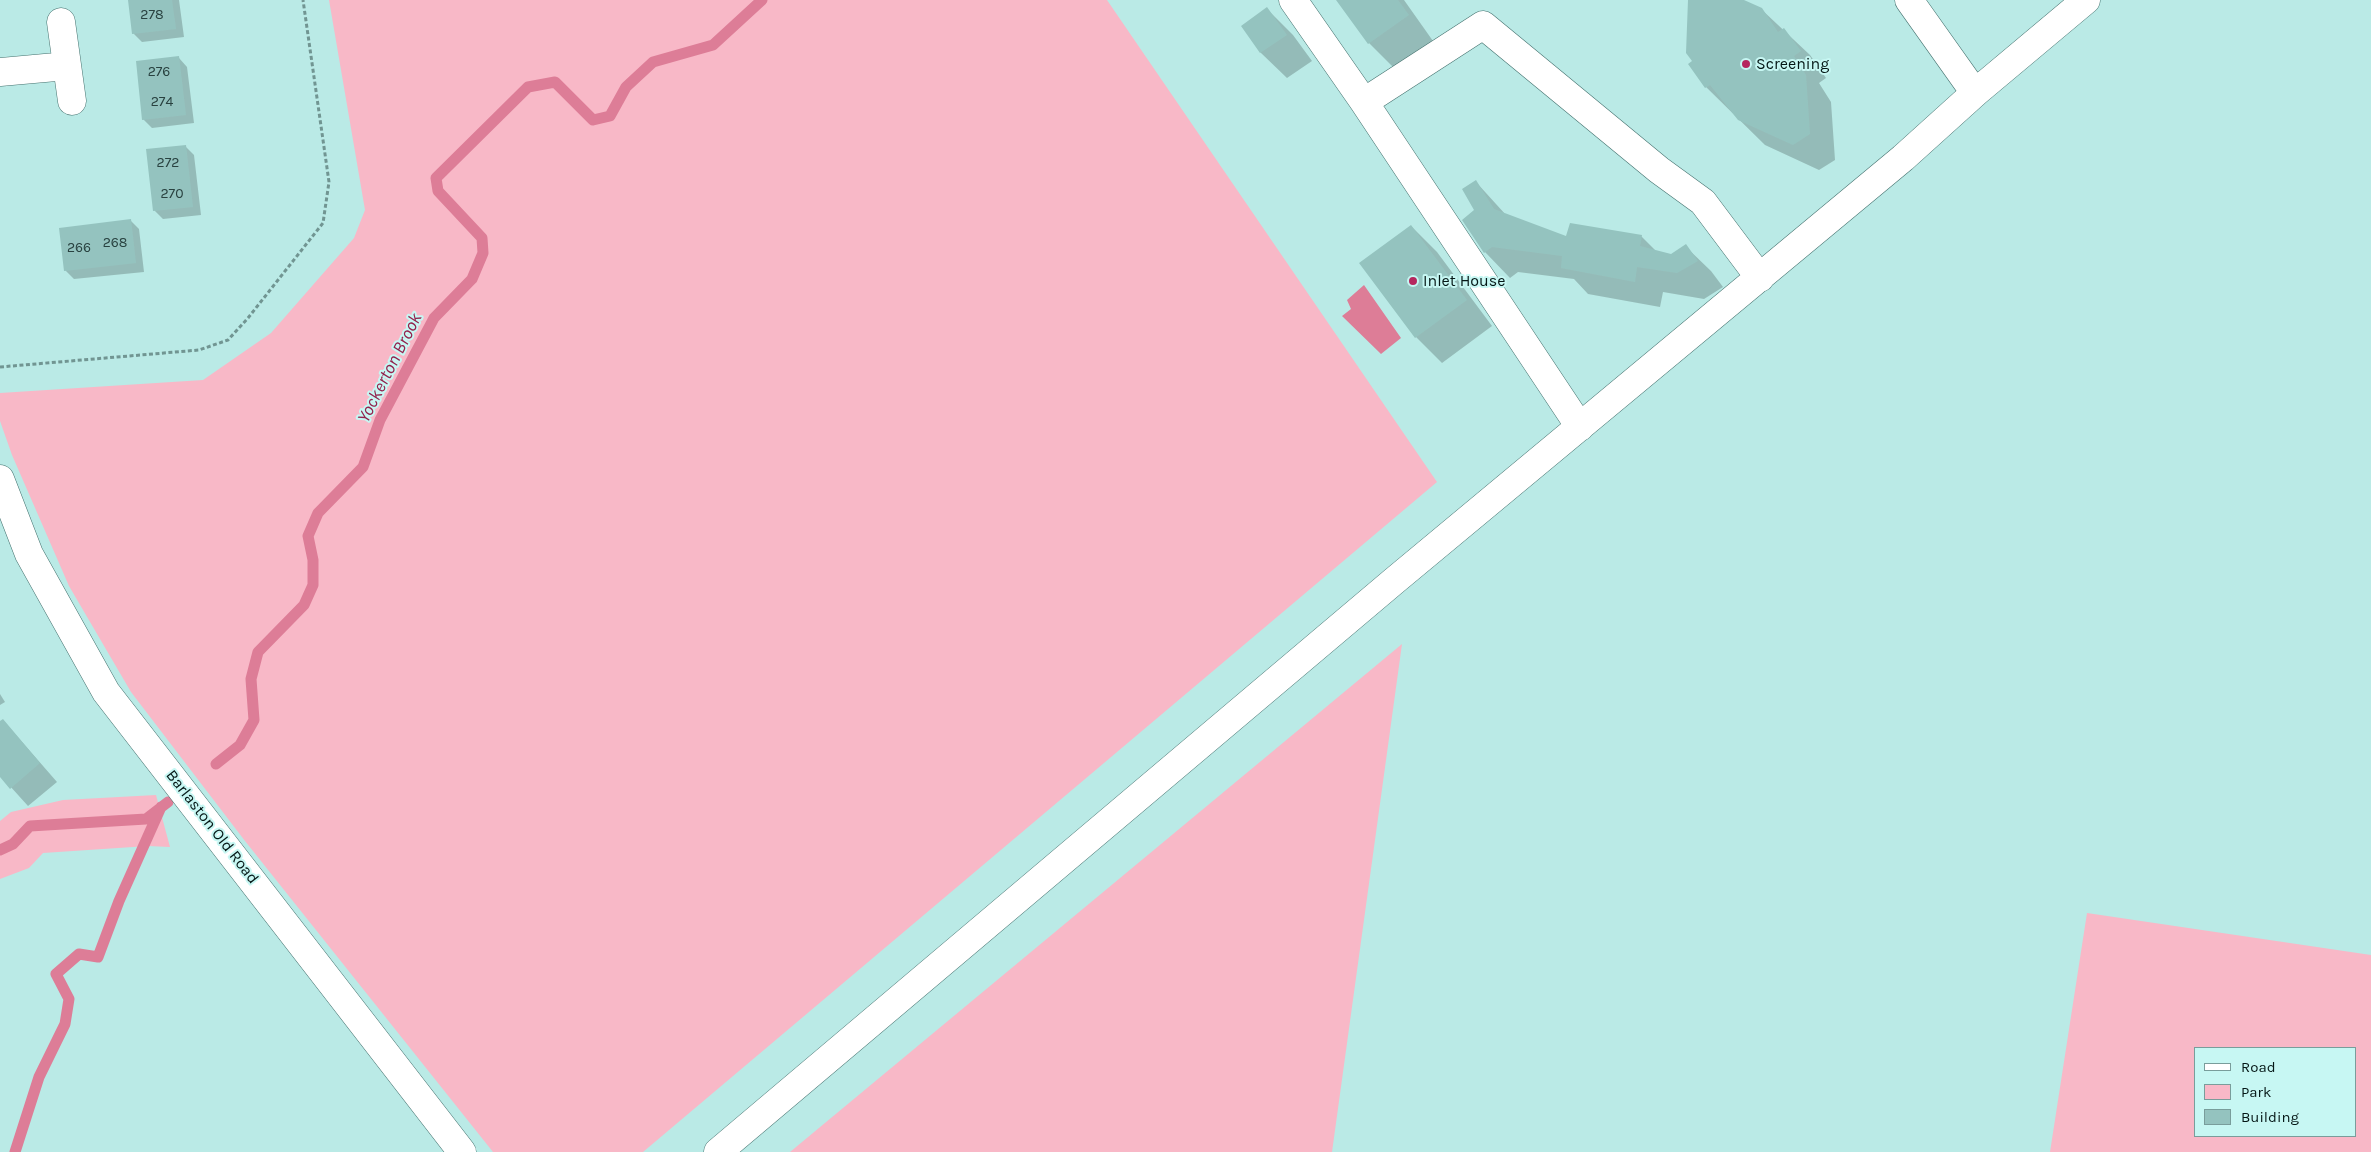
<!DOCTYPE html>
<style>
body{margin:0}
#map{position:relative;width:2371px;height:1152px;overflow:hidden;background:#baeae6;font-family:Karla,sans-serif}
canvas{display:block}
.legend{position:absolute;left:2194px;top:1047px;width:162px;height:90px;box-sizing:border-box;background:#c7f7f3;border:1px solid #799d9b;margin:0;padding:6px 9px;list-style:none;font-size:15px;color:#051716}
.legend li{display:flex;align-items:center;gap:10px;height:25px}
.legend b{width:25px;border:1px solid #799d9b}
</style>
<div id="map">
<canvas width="2371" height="1152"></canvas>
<ul class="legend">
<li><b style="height:6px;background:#fff"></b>Road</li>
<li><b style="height:14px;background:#f8b8c7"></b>Park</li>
<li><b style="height:14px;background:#94c3bf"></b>Building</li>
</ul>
</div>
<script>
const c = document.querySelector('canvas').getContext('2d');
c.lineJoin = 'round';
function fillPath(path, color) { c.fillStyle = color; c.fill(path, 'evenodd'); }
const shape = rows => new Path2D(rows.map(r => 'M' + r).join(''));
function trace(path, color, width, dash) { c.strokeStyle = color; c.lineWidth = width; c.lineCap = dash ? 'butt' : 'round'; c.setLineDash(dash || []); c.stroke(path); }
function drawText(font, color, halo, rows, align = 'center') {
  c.font = font + ' Karla,sans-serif'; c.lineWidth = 4; c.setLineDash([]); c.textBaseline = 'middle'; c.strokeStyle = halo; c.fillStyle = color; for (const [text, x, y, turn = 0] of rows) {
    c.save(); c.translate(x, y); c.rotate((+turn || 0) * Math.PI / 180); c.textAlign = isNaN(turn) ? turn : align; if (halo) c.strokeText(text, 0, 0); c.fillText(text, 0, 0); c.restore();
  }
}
fillPath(shape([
 [329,0,1107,0,1437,482,643,1152,493,1152,245,841,131,692,69,586,12,455,0,421,0,393,203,380,271,333,354,238,365,210],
 [1402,644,1332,1152,790,1152],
 [156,795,170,847,148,846,43,853,29,868,0,879,0,821,11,812,63,800],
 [2087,913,2371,955,2371,1152,2050,1152],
 [2195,1048,2355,1048,2355,1136,2195,1136]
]), '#f8b8c7');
fillPath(shape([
 [1364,285,1401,338,1381,354,1342,316,1351,309,1347,300]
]), '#dd7d97');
fillPath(shape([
 [129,0,179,0,184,37,142,42,133,33],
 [1338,0,1404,0,1433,41,1395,69,1369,43],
 [1689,0,1741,0,1761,9,1810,55,1826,78,1819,83,1831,102,1835,160,1819,170,1765,145,1706,87,1694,61],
 [1267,9,1293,35,1312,61,1287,78,1261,53,1242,26],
 [179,58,187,67,194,123,152,128,143,119],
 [186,147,194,155,201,215,163,219,154,210],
 [1476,182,1506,215,1567,238,1641,236,1657,252,1671,255,1685,246,1711,271,1723,287,1704,299,1663,292,1660,307,1588,294,1574,279,1518,272,1510,278,1485,252,1476,211],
 [131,221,139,229,144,272,74,279,65,270],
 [1411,226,1437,252,1492,326,1442,363,1416,337],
 [0,694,5,702,0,705],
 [3,720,57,782,28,806,0,775,0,722]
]), '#0003');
trace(shape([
 [216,764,240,745,254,720,251,679,258,652,304,605,313,585,313,560,308,536,318,513,363,467,380,420,434,318,472,279,483,253,482,238,438,191,436,178,528,87,555,82,593,120,610,116,626,87,653,62,713,45,762,0],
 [0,850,13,844,30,826,146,819,168,802],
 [15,1152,39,1077,65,1024,69,999,56,974,79,954,98,957,119,901,161,807]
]), '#dd7d97', 11);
fillPath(shape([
 [128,0,172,0,176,29,132,34],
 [1336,0,1398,0,1409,15,1368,44],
 [1688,0,1744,0,1762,8,1778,32,1784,28,1801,51,1794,56,1806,75,1810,134,1793,145,1738,120,1710,85,1705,88,1688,64,1692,61,1686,53],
 [1267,7,1287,35,1260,53,1241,26],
 [179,56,186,115,142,120,136,61],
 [186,145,193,207,153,211,146,149],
 [1476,180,1494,209,1566,236,1570,223,1642,235,1640,246,1671,254,1686,244,1698,261,1677,273,1637,267,1635,282,1561,268,1562,256,1492,247,1484,253,1462,220,1474,210,1462,189],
 [131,219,136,263,64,271,59,228],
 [1411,225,1467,300,1415,338,1359,263],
 [3,719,40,763,10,789,0,777,0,721]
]), '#94c3bf');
const minor = shape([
 [1293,0,1364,102],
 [1909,0,1975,93],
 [61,22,72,101],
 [0,72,67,66],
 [1580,427,1364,102,1483,25,1659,170,1703,202,1760,278],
 [0,479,29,554,106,692,462,1152],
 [718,1152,1394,581,1903,158,1975,93,2086,0]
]);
trace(minor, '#44716e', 29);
trace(shape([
 [0,367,199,350,228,340,248,318,323,223,329,182,303,0]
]), '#719592', 3, [4, 2.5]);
trace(minor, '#fff', 28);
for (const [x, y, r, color] of [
 [1746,64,5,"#b5275e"],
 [1413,281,5,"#b5275e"]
]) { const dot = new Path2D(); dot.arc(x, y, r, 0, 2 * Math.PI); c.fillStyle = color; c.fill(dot); trace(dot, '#c7f7f3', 2); }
drawText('14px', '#294240', null, [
 ["278",152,15],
 ["276",159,72],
 ["274",162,102],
 ["272",168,163],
 ["270",172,194],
 ["268",115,243],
 ["266",79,248]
]);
drawText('16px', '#051716', '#c7f7f3', [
 ["Screening",1756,64],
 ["Inlet House",1423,281]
], 'left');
drawText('16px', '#051716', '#c7f7f3', [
 ["Barlaston Old Road",212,827,52]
]);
drawText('italic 18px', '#93224d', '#c7f7f3', [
 ["Yockerton Brook",390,368,-63]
]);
</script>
